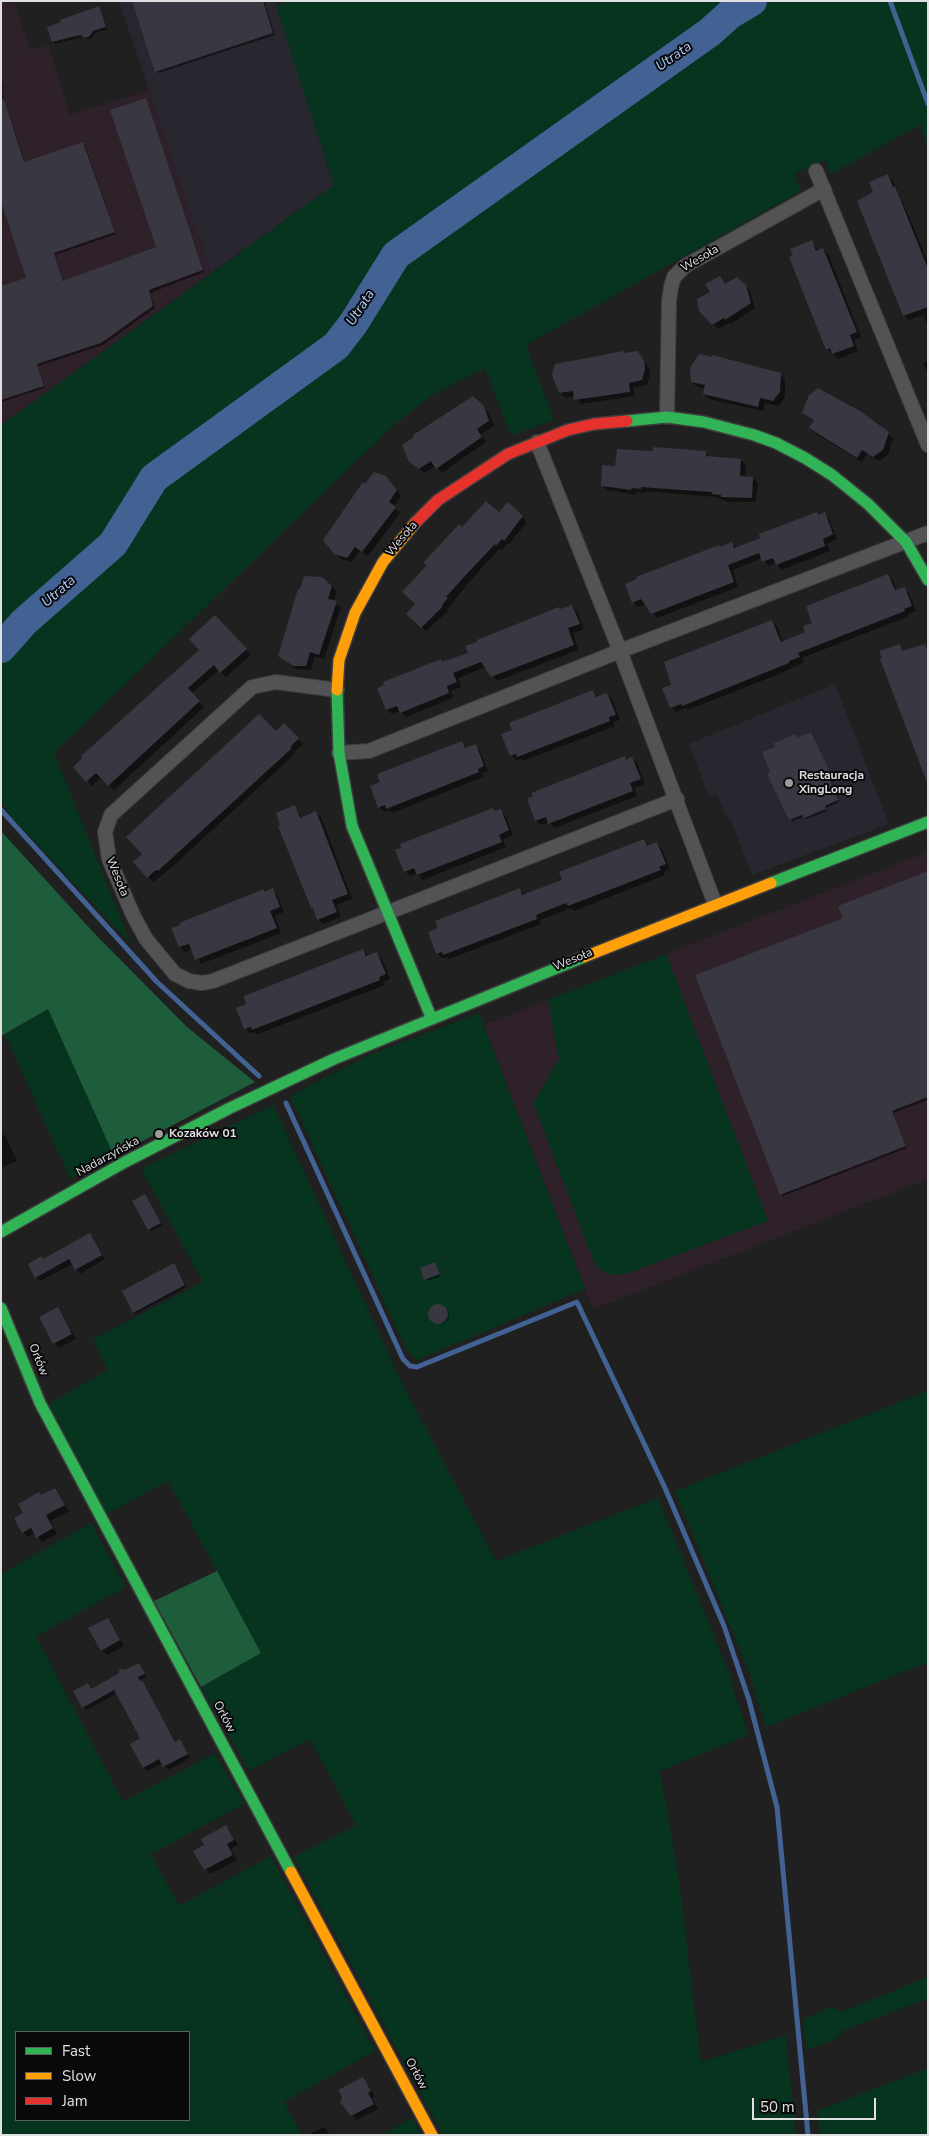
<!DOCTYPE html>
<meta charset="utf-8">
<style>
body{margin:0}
#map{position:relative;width:929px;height:2136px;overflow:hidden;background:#202021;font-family:"Nunito Sans",sans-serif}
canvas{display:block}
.frame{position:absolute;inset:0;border:2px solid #e0e0e2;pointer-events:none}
.legend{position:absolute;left:15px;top:2031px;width:175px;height:90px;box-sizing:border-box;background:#09090b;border:1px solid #5f5f61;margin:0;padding:6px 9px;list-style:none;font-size:15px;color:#e0e0e2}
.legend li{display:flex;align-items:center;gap:10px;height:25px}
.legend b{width:25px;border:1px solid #5f5f61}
.scale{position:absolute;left:752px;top:2098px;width:124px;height:22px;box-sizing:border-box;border:2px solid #e0e0e2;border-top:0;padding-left:6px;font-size:15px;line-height:18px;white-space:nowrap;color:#e0e0e2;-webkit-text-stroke:4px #09090b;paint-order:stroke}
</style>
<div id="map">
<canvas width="929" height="2136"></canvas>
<div class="frame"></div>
<ul class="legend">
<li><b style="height:6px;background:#30b455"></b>Fast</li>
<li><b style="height:6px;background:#ff9f0a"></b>Slow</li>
<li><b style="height:6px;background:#e5322d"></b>Jam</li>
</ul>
<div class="scale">50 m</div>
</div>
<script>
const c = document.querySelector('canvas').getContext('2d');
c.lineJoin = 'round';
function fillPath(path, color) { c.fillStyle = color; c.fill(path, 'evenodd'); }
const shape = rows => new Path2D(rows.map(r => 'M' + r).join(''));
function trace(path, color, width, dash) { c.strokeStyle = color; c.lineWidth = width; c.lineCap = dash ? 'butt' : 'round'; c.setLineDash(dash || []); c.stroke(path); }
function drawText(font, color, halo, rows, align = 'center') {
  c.font = font + ' "Nunito Sans",sans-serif'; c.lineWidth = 4; c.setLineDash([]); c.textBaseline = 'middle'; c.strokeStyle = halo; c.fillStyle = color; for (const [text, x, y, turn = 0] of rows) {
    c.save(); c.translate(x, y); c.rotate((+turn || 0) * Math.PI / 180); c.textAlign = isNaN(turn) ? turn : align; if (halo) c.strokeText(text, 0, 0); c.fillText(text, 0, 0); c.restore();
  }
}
fillPath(shape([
 [119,1,275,1,334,185,211,273],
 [835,684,889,824,752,875,730,818,727,818,717,794,709,797,689,744]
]), '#28262e');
fillPath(shape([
 [1,1,14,1,30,50,48,44,70,115,149,90,211,273,1,425],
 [928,852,928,1179,593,1309,484,1025]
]), '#2f212a');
fillPath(shape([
 [292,1,928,1,928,147,920,125,831,174,825,160,794,174,801,191,526,345,554,420,511,436,485,368,431,396,394,425,54,753,131,944,9,814,1,799,1,425,334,185,276,6],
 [666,954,768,1221,623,1275,608,1274,596,1267,533,1103,559,1059,548,1000],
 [48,1009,114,1156,70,1179,5,1034],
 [479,1013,585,1289,417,1360,407,1351,290,1096,367,1056],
 [273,1105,403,1385,496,1561,658,1498,727,1668,748,1735,660,1771,679,1880,701,2062,786,2035,796,2135,443,2135,294,1857,356,1825,310,1739,249,1771,201,1687,261,1652,168,1481,107,1514,48,1404,108,1370,93,1339,203,1282,141,1169],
 [928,1391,928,1662,766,1727,749,1672,675,1491],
 [91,1523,126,1587,36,1636,123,1802,215,1753,244,1804,151,1854,179,1906,271,1856,375,2051,284,2102,302,2135,1,2135,1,1571,3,1573],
 [16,2032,189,2032,189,2120,16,2120],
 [928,1977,928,1998,843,2031,834,2040,806,2050,803,2019,832,2007,841,2012],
 [928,2068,928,2135,820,2135,817,2111],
 [412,2118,421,2135,382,2135]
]), '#07341e');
fillPath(shape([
 [1,831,93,932,187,1027,255,1082,114,1156,48,1009,1,1036],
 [217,1571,261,1653,201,1687,154,1601]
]), '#1d5d3b');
fillPath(shape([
 [133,1,264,1,275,35,158,73],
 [98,8,107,29,95,33,92,38,88,39,82,37,55,44,53,42],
 [1,79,4,87,1,88],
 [1,89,25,163,83,143,85,145,116,234,55,255,64,282,158,248,146,100,204,272,150,293,155,308,103,345,38,366,45,388,1,402,1,287,43,326,1,199],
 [888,176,893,181,908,214,928,263,928,326,923,315,909,320,904,316,859,201,875,193],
 [812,242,818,251,823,249,828,254,861,337,854,340,858,351,838,359,827,349,794,256],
 [720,277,726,284,745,286,750,291,755,308,731,324,729,323,718,329,713,324,711,293],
 [637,353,649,368,650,375,647,385,633,387,634,396,581,404,575,396,565,398,560,392,570,361],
 [928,361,928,374,923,363],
 [780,374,785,379,785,397,779,406,765,403,763,411,709,399,704,394,706,389,697,387,692,382],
 [818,389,878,424,888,433,893,438,888,455,879,461,867,454,862,462,815,433,810,428,815,422,803,412],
 [483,407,489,413,494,426,481,434,486,442,442,473,435,466,425,473,415,466],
 [705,453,710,457,741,460,746,465,745,478,753,478,758,483,756,502,727,502,716,497,645,491,645,493,636,492,636,495,607,490,602,485,616,468],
 [391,483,401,496,393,507,400,513,368,556,360,551,352,562,341,559,335,553,365,485],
 [508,504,527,522,509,544,508,543,502,550,500,548,469,582,446,611,447,612,426,631,407,614,416,604,462,529,499,514],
 [817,513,819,516,824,514,829,519,837,539,827,544,830,551,782,570,776,563,768,566,762,558,733,570,738,587,657,618,646,604,638,607,633,602,720,548,732,543,737,548],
 [888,576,893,580,897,591,904,588,909,593,916,611,908,614,909,616,802,658,804,662,779,674,688,710,686,708,676,712,671,707,673,685,772,621,777,626,783,642,807,633,813,624],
 [332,586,337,592,333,602,341,607,324,659,315,656,311,670,295,669,279,656],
 [572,606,577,611,584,629,573,633,578,650,497,681,486,667,458,678,461,687,451,691,453,698,406,717,400,711,392,714,387,709,441,661,443,663,469,654],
 [215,617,251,655,226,677,219,670,191,694,204,707,114,790,101,777,92,786,74,767,88,751,201,650],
 [593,691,598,697,607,694,612,699,620,720,613,722,615,726,523,761,521,759,516,760,511,755],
 [284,725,303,744,294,752,295,754,171,868,153,882,135,862],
 [796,736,798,739,813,736,834,781,831,782,839,802,826,808,827,811,807,819,804,817,792,821,771,773,777,747],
 [462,743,467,748,475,746,480,751,488,771,482,774,483,777,392,813,389,810,384,812,379,807],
 [624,758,627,760,632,759,637,763,645,784,634,788,637,796,554,828,549,822,541,825,536,820],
 [294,807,302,818,316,812,321,817,352,899,336,905,341,917,323,924,318,919,282,826],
 [500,810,505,815,513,835,503,840,506,847,423,880,418,873,410,876,405,871],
 [644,840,649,847,657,844,662,849,670,869,664,872,665,875,574,911,571,908,540,920,541,924,449,959,447,957,442,958,437,953,519,889,525,895,564,880],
 [928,873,928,1100,893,1113,907,1148,783,1196,781,1194],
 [272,890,277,895,284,912,275,916,281,933,201,964,192,949,185,952,180,947],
 [363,950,368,955,377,954,382,959,390,979,383,982,385,985,258,1034,255,1032,250,1034,246,1029,238,1008],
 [1,1133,6,1137,17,1161,1,1168],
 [147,1198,162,1225,151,1231,149,1229],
 [89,1235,105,1259,80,1274,72,1264,40,1281,36,1277,44,1260],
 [435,1263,441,1276,427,1281,425,1279],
 [176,1267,187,1287,136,1314,134,1312],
 '431 1315a9 9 0 1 1 18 0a9 9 0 1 1-18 0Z',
 [58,1309,76,1339,59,1348,54,1343],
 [55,1489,69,1511,50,1521,57,1534,42,1542,35,1533,28,1537,23,1532,24,1513,42,1496],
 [108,1619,124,1646,107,1655,102,1650],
 [139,1665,147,1677,141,1680,176,1743,179,1740,183,1744,190,1758,168,1770,163,1763,148,1771,144,1768,132,1744,142,1738,117,1693,87,1710,83,1707,87,1684,92,1690],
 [226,1827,238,1845,231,1849,237,1860,210,1874,195,1851,205,1846],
 [363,2078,375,2096,372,2098,378,2109,357,2120,342,2102],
 [325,2127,330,2135,313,2135,312,2133]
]), '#0007');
trace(shape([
 [890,1,928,104],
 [1,810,157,982,259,1076],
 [286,1103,403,1359,410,1366,417,1367,577,1302,665,1488,724,1626,749,1700,777,1807,808,2135]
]), '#426294', 5);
trace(shape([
 [1,648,24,622,113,544,154,478,336,346,353,324,396,255,710,32,730,14,752,1]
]), '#426294', 30);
fillPath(shape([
 [132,1,263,1,273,33,155,72],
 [99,6,106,27,93,31,90,36,85,38,80,35,52,42,47,27,61,22,60,20],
 [146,98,203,270,149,290,153,306,101,343,37,364,44,386,1,400,1,286,26,278,1,201,1,99,4,99,24,162,83,142,115,232,54,253,63,281,156,247,110,110],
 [888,174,893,187,895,186,928,269,928,307,903,316,857,201,873,192,869,182],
 [812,240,816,251,823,248,857,332,850,335,854,346,832,354,830,348,826,350,789,257,793,255,790,249],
 [720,276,725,284,737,277,746,285,751,303,725,320,724,318,712,325,699,311,697,299,710,292,705,284],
 [624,351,624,353,638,351,644,361,645,369,642,380,629,383,630,392,574,400,573,391,559,393,552,375,555,364],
 [699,354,712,357,712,355,781,373,780,392,773,401,760,398,758,407,703,394,705,385,691,382,690,368],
 [818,388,860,411,889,432,883,450,873,457,862,450,857,458,809,428,814,420,802,413,809,395],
 [473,396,484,406,489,421,477,429,482,437,436,469,431,461,419,469,409,462,402,445,414,437,413,435],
 [654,447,706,451,706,456,741,459,740,476,753,477,752,498,721,497,721,495,712,494,712,492,668,489,641,487,641,489,631,488,632,490,601,486,602,465,615,466,617,449,652,451],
 [374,472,386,476,397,490,389,502,396,507,362,552,355,547,347,558,334,554,323,540,363,482,365,484],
 [486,501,499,512,508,502,523,516,504,541,502,539,496,546,495,544,464,577,446,597,448,598,442,605,443,606,421,628,406,614,415,604,402,592,427,565,423,563,459,524,462,527],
 [817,512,818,515,825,512,833,534,823,539,825,546,776,565,773,558,762,562,759,553,728,565,734,582,651,614,641,599,632,603,625,584,637,579,636,577,719,545,720,547,732,542,734,548,760,538,759,534],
 [888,574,895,590,905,587,912,606,904,609,905,611,798,653,800,657,789,661,789,663,682,706,681,704,670,708,662,688,671,685,664,662,772,620,781,642,805,632,803,626,812,623,806,606],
 [304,576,322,577,332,586,328,599,337,601,319,655,310,652,306,666,293,666,278,656,298,589,300,589],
 [572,605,580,624,568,628,574,645,491,677,481,662,453,673,457,682,447,686,449,693,400,713,397,706,386,710,377,688,384,685,383,682,441,659,442,662,468,653,465,646,477,642,477,640,559,607,560,609],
 [215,615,247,649,220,673,214,665,188,688,200,701,108,786,96,773,86,782,73,767,82,758,81,756,199,650,189,639],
 [900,644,902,651,925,644,928,652,928,785,880,659,882,658,879,651],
 [593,690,596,697,607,693,616,715,609,717,610,721,517,757,516,754,510,756,501,734,512,730,509,723],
 [259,714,276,731,284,723,299,738,290,747,292,748,158,871,156,870,147,878,133,862,142,854,126,837],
 [811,732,833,778,830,780,838,800,825,806,826,809,804,818,802,815,789,820,767,774,770,772,762,752,775,747,774,743,796,734,797,738],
 [462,741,465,748,476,744,484,766,478,769,479,772,386,809,385,805,378,808,370,786,380,782,377,774],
 [625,756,626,760,632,757,641,779,630,783,633,791,548,824,546,817,535,821,527,799,533,796,531,793],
 [295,805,300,818,316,811,348,894,332,900,337,912,317,920,313,908,311,908,278,826,280,825,276,813],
 [493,808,495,811,501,809,509,830,499,835,502,842,417,875,414,868,404,872,395,850,401,848,400,844],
 [644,839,647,846,657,842,666,864,659,867,661,870,568,906,566,903,536,915,537,919,443,955,442,952,436,954,428,932,438,928,435,921,520,888,522,895,551,884,562,880,559,872],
 [928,871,928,1097,892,1111,906,1146,780,1195,695,975,843,918,838,906],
 [273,888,280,907,270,911,277,928,195,960,189,944,179,947,171,928,180,925,179,923,264,889,264,892],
 [363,949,366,956,377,952,386,974,379,977,380,980,252,1030,251,1027,244,1029,236,1008,246,1004,244,996],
 [145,1194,161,1223,148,1230,132,1201],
 [90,1233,102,1255,75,1270,69,1259,35,1278,28,1264,42,1256,43,1259],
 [435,1262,440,1274,424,1280,420,1268],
 [174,1263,185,1285,133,1313,122,1291],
 '428 1314a10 10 0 1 1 20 0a10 10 0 1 1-20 0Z',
 [58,1307,72,1334,53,1344,39,1317],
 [55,1488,65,1505,46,1515,53,1528,36,1538,31,1528,22,1533,14,1518,23,1513,18,1504,39,1492,41,1495],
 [108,1618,120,1640,101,1651,88,1628],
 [139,1663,145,1674,138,1677,140,1681,142,1680,175,1742,180,1739,188,1754,163,1767,159,1759,143,1768,130,1744,140,1738,114,1690,82,1708,73,1691,88,1683,91,1689,118,1674,120,1669,125,1670],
 [226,1825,234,1840,227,1844,233,1855,204,1870,193,1851,204,1845,201,1839],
 [363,2077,371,2091,368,2093,374,2104,351,2116,340,2102,342,2097,338,2090]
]), '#393741');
const street = shape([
 [816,171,928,445],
 [667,417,669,301,671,287,674,277,685,266,824,189],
 [537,442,620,651,715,904],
 [337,690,276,682,252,687,111,815,105,832,109,859,133,915,146,939,175,974,189,981,202,983,213,981,677,799],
 [339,753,369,751,620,651,928,533]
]);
const fast = shape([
 [627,421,667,417,704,422,754,435,776,443,805,458,832,475,868,504,906,542,928,580],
 [337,690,339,753,352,826,431,1017],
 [771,883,928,822],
 [1,1232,125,1162,230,1108,334,1059,584,957],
 [1,1308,40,1403,291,1872]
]);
const slow = shape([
 [337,690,339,660,355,613,383,562,416,522],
 [584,957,771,883],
 [291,1872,432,2135]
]);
const jam = shape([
 [416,522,438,500,508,454,568,430,594,424,627,421]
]);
trace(street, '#3d3d3e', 16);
trace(fast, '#3d3d3e', 14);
trace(slow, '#3d3d3e', 14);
trace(jam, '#3d3d3e', 14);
trace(street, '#535254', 14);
trace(fast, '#30b455', 11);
trace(slow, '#ff9f0a', 11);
trace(jam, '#e5322d', 11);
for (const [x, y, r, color] of [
 [789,783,5,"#9d9d9e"],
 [159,1134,5,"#9d9d9e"]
]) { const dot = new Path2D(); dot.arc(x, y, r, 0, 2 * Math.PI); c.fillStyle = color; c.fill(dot); trace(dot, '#09090b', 2); }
drawText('12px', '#e0e0e2', '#09090b', [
 ["Wesoła",700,259,-31],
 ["Wesoła",402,539,-50],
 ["Wesoła",117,877,68],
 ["Wesoła",573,960,-22],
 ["Nadarzyńska",108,1157,-29],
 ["Orłów",38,1360,68],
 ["Orłów",224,1717,62],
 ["Orłów",416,2074,62]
]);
drawText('bold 12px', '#e0e0e2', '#09090b', [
 ["Restauracja",799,776],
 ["XingLong",799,790],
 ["Kozaków 01",169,1134]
], 'left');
drawText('italic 14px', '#afcfff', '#09090b', [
 ["Utrata",674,57,-35],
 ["Utrata",361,308,-57],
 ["Utrata",59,592,-41]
]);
</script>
